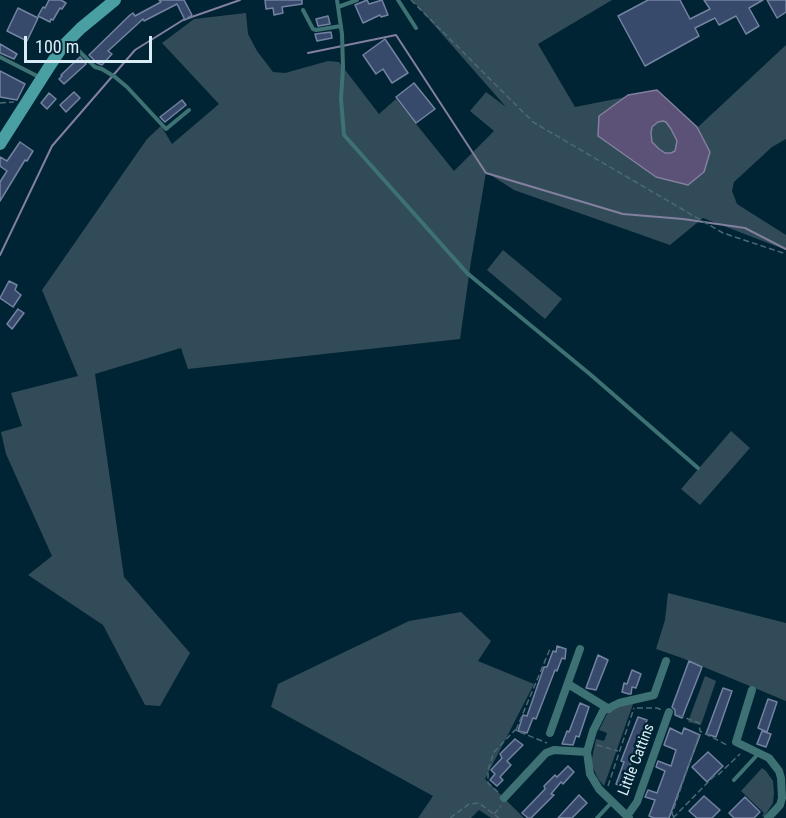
<!DOCTYPE html>
<style>
body{margin:0}
#map{position:relative;width:786px;height:818px;overflow:hidden;background:#002433;font-family:"Roboto Condensed",sans-serif}
canvas{display:block}
.scale{position:absolute;left:24px;top:36px;width:128px;height:27px;box-sizing:border-box;border:3px solid #daedf7;border-top:0;padding-left:8px;font-size:18px;line-height:21px;white-space:nowrap;color:#daedf7;-webkit-text-stroke:4px #002433;paint-order:stroke}
</style>
<div id="map">
<canvas width="786" height="818"></canvas>
<div class="scale">100 m</div>
</div>
<script>
const c = document.querySelector('canvas').getContext('2d');
c.lineJoin = 'round';
function fillPath(path, color) { c.fillStyle = color; c.fill(path, 'evenodd'); }
const shape = rows => new Path2D(rows.map(r => 'M' + r).join(''));
function trace(path, color, width, dash) { c.strokeStyle = color; c.lineWidth = width; c.lineCap = dash ? 'butt' : 'round'; c.setLineDash(dash || []); c.stroke(path); }
function drawText(font, color, halo, rows, align = 'center') {
  c.font = font + ' "Roboto Condensed",sans-serif'; c.lineWidth = 5; c.setLineDash([]); c.textBaseline = 'middle'; c.strokeStyle = halo; c.fillStyle = color; for (const [text, x, y, turn = 0] of rows) {
    c.save(); c.translate(x, y); c.rotate((+turn || 0) * Math.PI / 180); c.textAlign = isNaN(turn) ? turn : align; if (halo) c.strokeText(text, 0, 0); c.fillText(text, 0, 0); c.restore();
  }
}
fillPath(shape([
 [412,0,612,0,538,44,575,107,656,91,698,127,786,45,786,139,772,147,734,182,732,191,737,204,786,235,786,250,703,218,670,245,514,190,486,172,471,261,460,339,188,369,181,348,95,374,124,577,190,653,160,706,145,705,103,625,28,575,52,556,6,454,1,432,22,426,11,393,78,376,42,290,147,139,161,126,172,144,219,104,162,43,194,19,246,13,248,34,257,51,273,72,285,73,328,61,339,62,379,114,396,99,454,171,494,131,470,111,486,92,506,107],
 [503,250,562,299,545,319,487,270],
 [731,431,750,448,700,505,681,489],
 [668,593,786,623,786,701,682,658,656,649,665,620],
 [461,612,491,641,478,661,534,684,485,779,524,818,491,818,479,810,471,818,418,818,433,796,271,707,278,684,409,621],
 [705,676,716,681,701,725,688,722],
 [622,704,633,704,604,786,598,779,591,763,596,739,604,741,607,733,599,730,607,714],
 [762,768,766,771,773,781,774,793,773,803,764,817,762,816,764,813,741,791]
]), '#314b58');
const water = shape([
 [657,90,697,127,710,152,704,172,688,185,656,177,598,136,599,116,628,95,657,90],
 [663,121,666,122,671,129,677,141,675,151,671,153,665,153,659,149,652,142,651,133,652,127,658,122,663,121]
]);
fillPath(water, '#5c5278');
trace(water, '#82809e', 1.5);
trace(shape([
 [308,53,396,35,486,173,623,214,683,219,745,228,786,249],
 [0,255,52,146,135,50,183,20,240,0]
]), '#82809e', 2);
const building = shape([
 [49,0,61,0,66,3,62,9,60,8,53,20,51,19,50,22,38,16,43,7,45,8,49,0],
 [159,0,184,0,192,15,185,20,177,4,144,21,143,19,108,51,112,54,102,65,97,63,89,55,130,15,133,13,135,16,161,2,159,0],
 [265,0,302,0,302,4,282,7,283,13,274,15,273,8,266,9,265,0],
 [367,0,369,4,382,0,388,15,381,17,380,15,363,23,355,5,367,0],
 [648,0,680,0,690,19,710,9,704,0,763,0,749,8,759,26,746,34,736,16,719,25,715,18,695,28,699,36,645,66,618,16,648,0],
 [767,0,786,0,786,12,777,18,767,0],
 [18,8,38,18,27,41,7,31,18,8],
 [328,16,330,24,318,26,316,19,328,16],
 [331,32,332,38,317,41,315,34,331,32],
 [385,39,408,73,392,83,383,69,376,74,363,55,385,39],
 [0,44,17,54,14,59,0,53,0,44],
 [80,57,86,64,64,84,59,79,62,76,61,75,80,57],
 [0,71,25,84,17,100,0,97,0,71],
 [414,83,435,109,416,123,396,97,414,83],
 [74,92,80,98,66,112,60,105,74,92],
 [49,93,56,99,47,109,41,103,49,93],
 [182,100,186,105,165,122,160,117,182,100],
 [20,142,33,151,27,161,25,160,0,201,0,182,7,171,0,166,0,157,7,161,20,142],
 [9,281,17,285,15,290,21,295,13,307,0,298,9,281],
 [18,309,24,313,12,329,7,324,18,309],
 [557,646,566,649,565,659,562,658,557,671,555,670,536,719,533,718,527,733,518,731,523,715,527,716,544,667,547,667,553,651,556,652,557,646],
 [598,655,608,660,596,690,586,688,598,655],
 [689,661,702,667,682,718,675,715,675,710,672,707,689,661],
 [632,670,641,674,636,688,632,687,631,694,629,694,622,692,624,683,627,684,632,670],
 [723,688,732,691,716,737,706,734,723,688],
 [768,699,777,702,767,732,758,728,768,699],
 [580,703,589,707,579,737,576,736,573,745,562,744,567,731,569,732,580,703],
 [638,717,647,720,630,765,633,766,625,788,616,784,624,762,621,761,638,717],
 [670,728,682,734,684,728,700,735,669,818,654,818,649,816,655,800,645,797,648,790,657,793,665,771,656,767,658,761,671,766,676,750,664,745,670,728],
 [762,731,771,734,766,747,757,744,762,731],
 [515,739,523,745,507,761,511,765,500,777,503,780,497,786,490,780,495,774,491,770,502,758,500,754,515,739],
 [708,752,723,766,707,782,692,767,708,752],
 [568,766,574,772,563,784,561,782,551,794,554,795,531,818,528,818,522,813,545,789,544,786,555,775,557,777,568,766],
 [579,795,587,803,572,818,558,818,579,795],
 [704,796,720,810,712,818,697,818,689,811,704,796],
 [745,797,760,812,754,818,734,818,729,813,745,797]
]);
fillPath(building, '#384a6c');
trace(building, '#7383a1', 1.5);
trace(shape([
 [411,0,533,122,723,233,786,254],
 [0,103,14,102],
 [637,708,657,708,662,710],
 [678,715,699,723,700,731,727,745],
 [516,730,550,649],
 [597,745,618,751],
 [608,786,634,708],
 [498,792,488,783,488,770,494,752,515,730,547,743],
 [494,814,501,806],
 [674,817,672,814,700,732],
 [450,818,469,804,479,803,499,818],
 [673,818,714,776,718,775,740,754]
]), '#4b6976', 1.5, [6, 3]);
trace(shape([
 [337,0,342,34,343,67,341,99,344,135,467,273,591,375,698,468],
 [398,0,416,28],
 [338,7,357,0],
 [303,10,313,29,316,30,341,26],
 [69,41,95,67,102,69,115,77,127,87,166,129,189,110],
 [0,57,41,78],
 [734,780,759,753],
 [597,818,612,802]
]), '#3e7173', 4);
trace(shape([
 [568,684,609,709],
 [752,690,736,742,769,758,779,771,781,778,782,798,780,805,768,818],
 [550,733,580,649],
 [504,798,546,753,554,750,587,752],
 [627,816,637,802,669,712],
 [629,818,599,789,590,774,587,752,593,731,603,711,619,703,654,695,666,661]
]), '#3e7173', 8);
trace(shape([
 [0,144,49,67,63,46,81,28,115,0]
]), '#499fa2', 12);
drawText('15px', '#daedf7', '#002433', [
 ["Little Cattins",637,760,-69]
]);
</script>
